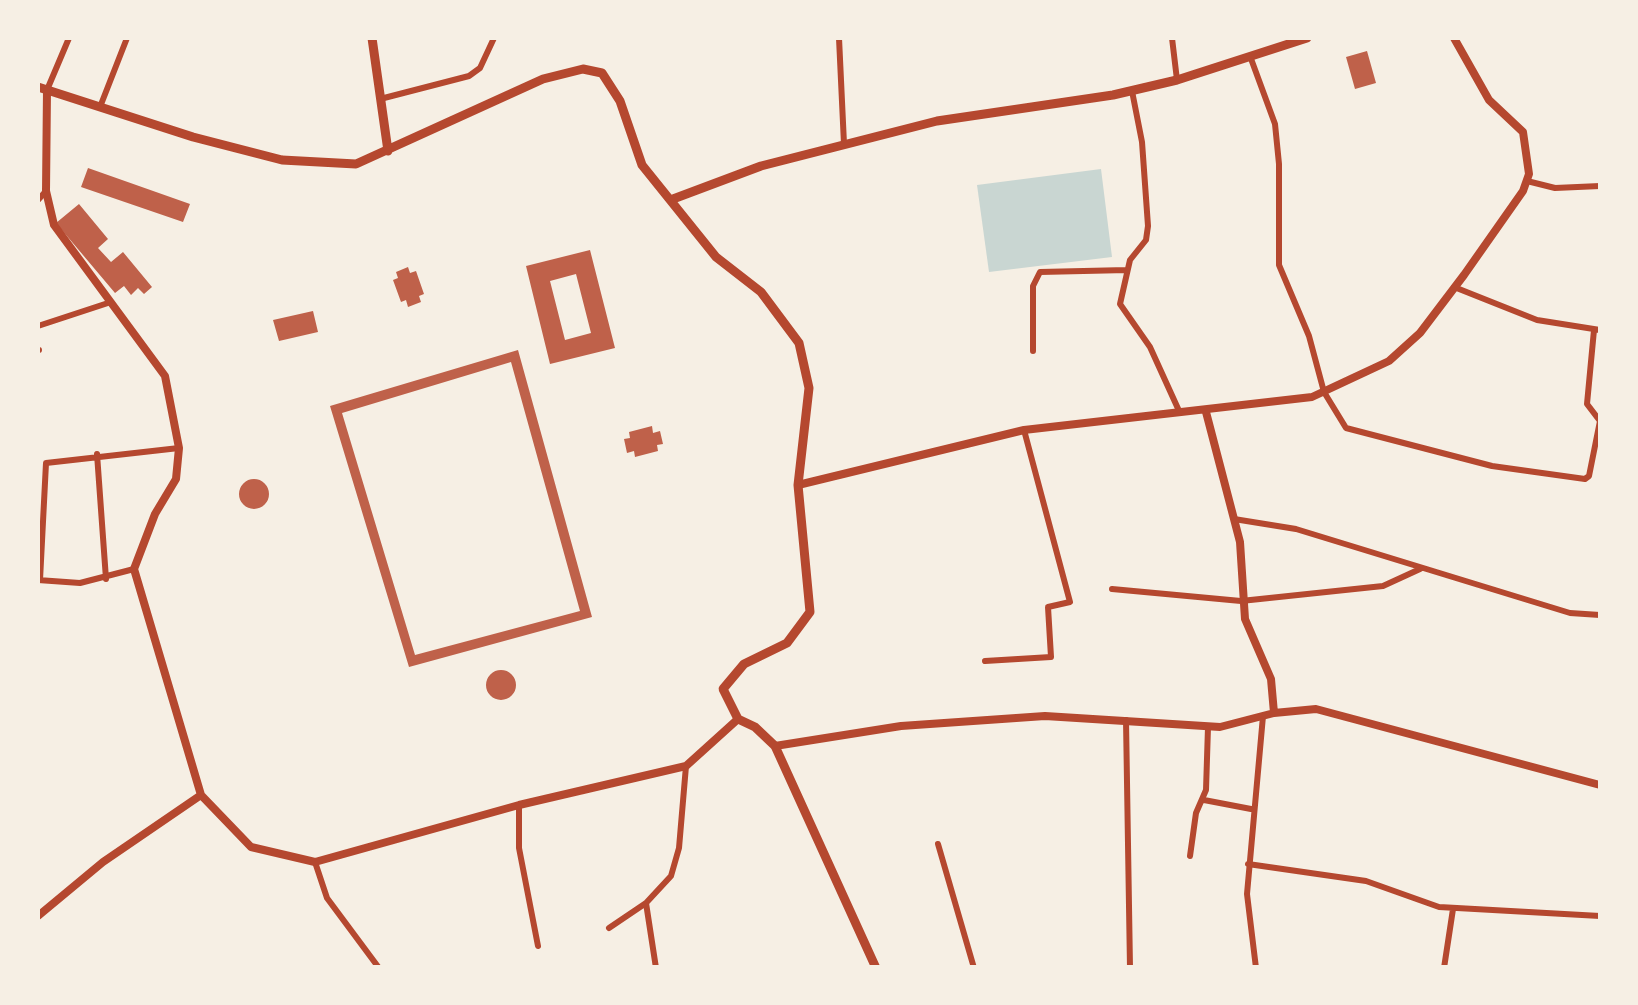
<!DOCTYPE html>
<style>
body{margin:0}
#map{position:relative;width:1638px;height:1005px;overflow:hidden;background:#f6efe4;font-family:"Asap Condensed",sans-serif}
canvas{display:block}
.frame{position:absolute;inset:0;border:40px solid #f6efe4;pointer-events:none}
</style>
<div id="map">
<canvas width="1638" height="1005"></canvas>
<div class="frame"></div>
</div>
<script>
const c = document.querySelector('canvas').getContext('2d');
c.lineJoin = 'round';
function fillPath(path, color) { c.fillStyle = color; c.fill(path, 'evenodd'); }
const shape = rows => new Path2D(rows.map(r => 'M' + r).join(''));
function trace(path, color, width, dash) { c.strokeStyle = color; c.lineWidth = width; c.lineCap = dash ? 'butt' : 'round'; c.setLineDash(dash || []); c.stroke(path); }
fillPath(shape([
 [1101,169,1112,257,989,272,977,185]
]), '#c9d6d2');
fillPath(shape([
 [1367,51,1376,83,1355,89,1346,57],
 [88,168,190,204,183,222,81,187],
 [79,204,108,239,98,248,111,262,123,252,152,287,144,294,138,288,131,295,124,286,115,293,56,223],
 [590,250,615,348,550,364,526,266],
 [576,274,591,333,565,340,550,281],
 [408,267,410,273,416,271,424,294,419,296,421,302,408,307,406,300,401,302,393,280,398,278,396,272],
 [313,311,318,332,279,341,273,320],
 [518,350,592,617,409,667,330,406],
 [511,362,580,611,415,655,342,413],
 [652,426,653,433,660,431,663,444,657,445,658,451,635,457,634,451,627,453,624,439,630,438,629,432],
 '239 494a15 15 0 1 1 30 0a15 15 0 1 1-30 0Z',
 '486 685a15 15 0 1 1 30 0a15 15 0 1 1-30 0Z'
]), '#bf614a');
trace(shape([
 [839,38,844,144],
 [1172,38,1177,80],
 [1250,56,1275,124,1279,164,1279,265,1309,336,1324,392,1346,428,1492,466,1585,479,1589,476,1600,421,1587,404,1594,330],
 [47,90,69,38],
 [1132,91,1142,142,1148,226,1146,240,1130,260,1120,304,1150,347,1180,413],
 [384,98,469,76,480,68,494,38],
 [100,107,127,38],
 [1527,181,1555,188,1600,186],
 [38,200,46,191],
 [1454,287,1537,320,1600,330],
 [38,326,108,303],
 [38,350,39,350],
 [1033,351,1033,286,1040,272,1127,270],
 [97,454,106,579],
 [1234,519,1296,529,1570,613,1600,615],
 [38,580,80,583,134,569],
 [40,580,46,463,179,448],
 [1112,589,1241,601,1383,586,1420,569],
 [985,661,1051,657,1048,607,1070,602,1024,430],
 [1126,720,1130,968],
 [1204,800,1251,809],
 [519,805,519,848,538,946],
 [938,844,974,968],
 [1190,856,1196,813,1206,790,1208,727],
 [315,862,327,898,379,968],
 [1248,864,1366,881,1439,907,1600,916],
 [646,903,671,876,679,848,686,766],
 [609,928,646,903,656,968],
 [1256,968,1247,894,1263,716],
 [1444,968,1453,909]
]), '#b5482f', 6);
trace(shape([
 [47,90,46,191,54,225,165,376,179,448,176,479,155,514,134,569,201,795,251,847,315,862,519,805,686,766,738,719],
 [1206,412,1240,542,1245,619,1271,679,1274,713],
 [798,485,1024,430,1312,397,1389,361,1420,333,1464,275,1523,191,1529,174,1523,132,1489,100,1454,38],
 [775,746,901,726,1045,716,1220,727,1274,713,1316,709,1600,785],
 [38,916,103,862,201,795]
]), '#b5482f', 8);
trace(shape([
 [372,38,388,151],
 [38,87,193,137,282,160,356,164,543,79,583,69,602,73,620,101,642,165,716,257,761,292,799,343,809,388,798,485,810,612,787,643,744,664,723,689,738,719,755,727,775,746,876,968],
 [673,199,761,166,937,121,1113,95,1177,80,1307,38]
]), '#b5482f', 9);
</script>
